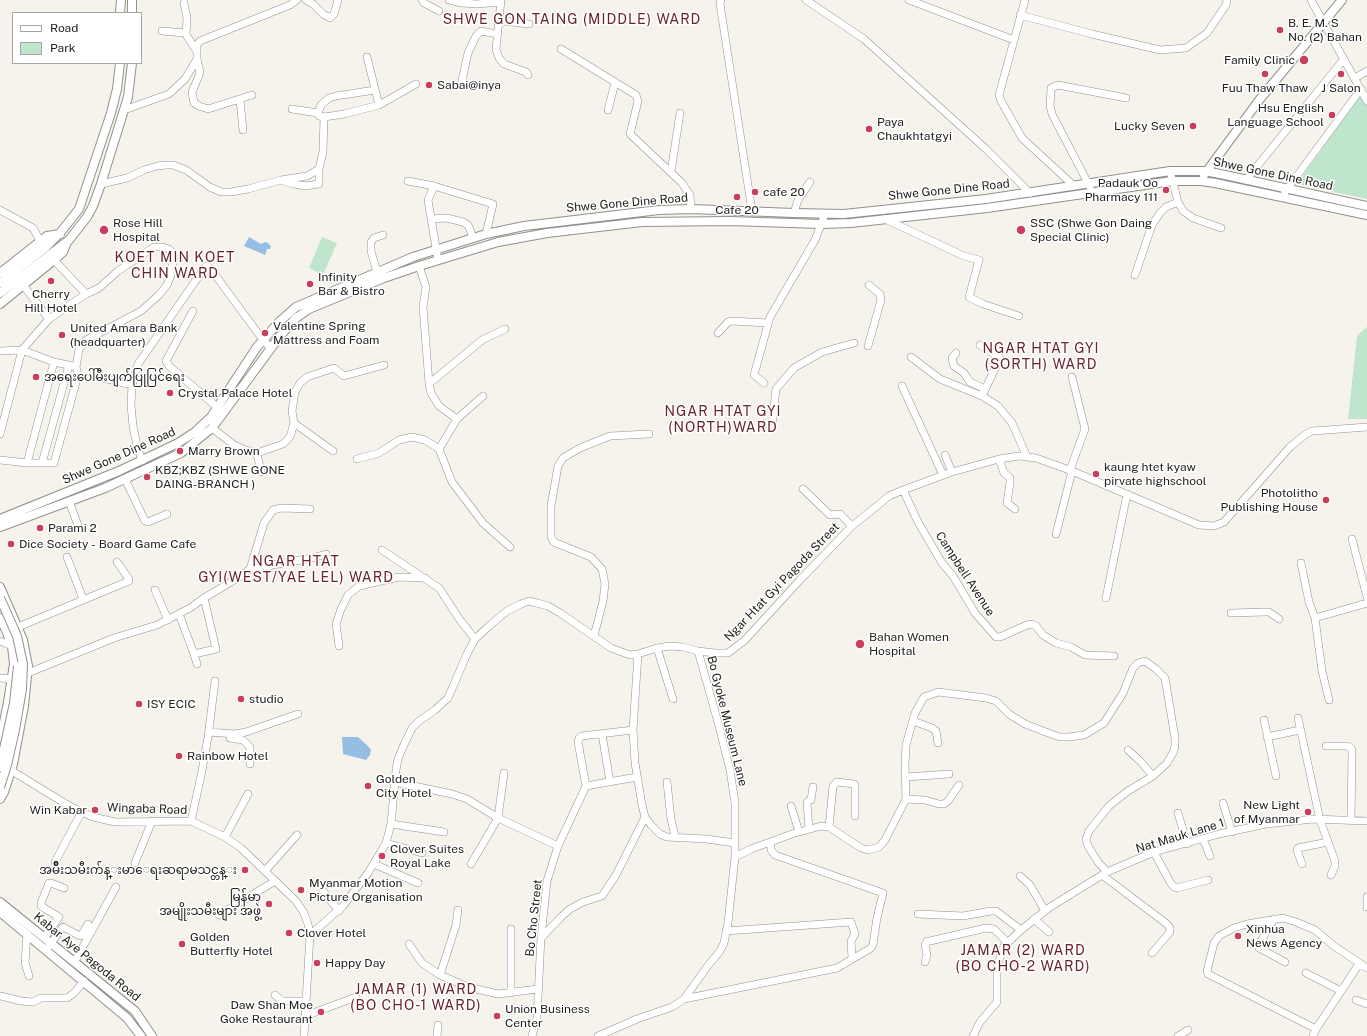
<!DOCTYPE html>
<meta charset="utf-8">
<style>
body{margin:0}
#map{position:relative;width:1367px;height:1036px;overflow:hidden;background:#f5f3ec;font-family:"Public Sans",sans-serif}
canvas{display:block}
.legend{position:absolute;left:12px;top:12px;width:130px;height:52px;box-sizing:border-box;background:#fff;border:1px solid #a7a7a5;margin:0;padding:5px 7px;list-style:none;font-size:12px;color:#23221f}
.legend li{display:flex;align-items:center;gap:8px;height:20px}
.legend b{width:20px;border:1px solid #a7a7a5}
</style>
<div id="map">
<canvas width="1367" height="1036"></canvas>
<ul class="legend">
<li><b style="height:5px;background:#fff"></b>Road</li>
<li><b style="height:11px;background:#bfe6cc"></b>Park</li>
</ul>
</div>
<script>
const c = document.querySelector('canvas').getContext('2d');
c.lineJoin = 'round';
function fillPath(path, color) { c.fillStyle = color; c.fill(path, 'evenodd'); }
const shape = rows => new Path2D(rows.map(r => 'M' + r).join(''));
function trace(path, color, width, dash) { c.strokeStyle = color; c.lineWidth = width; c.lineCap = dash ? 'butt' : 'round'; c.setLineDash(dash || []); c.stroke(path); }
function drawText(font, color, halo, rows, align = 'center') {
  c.font = font + ' "Public Sans","Noto Sans Myanmar",sans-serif'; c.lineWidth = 3; c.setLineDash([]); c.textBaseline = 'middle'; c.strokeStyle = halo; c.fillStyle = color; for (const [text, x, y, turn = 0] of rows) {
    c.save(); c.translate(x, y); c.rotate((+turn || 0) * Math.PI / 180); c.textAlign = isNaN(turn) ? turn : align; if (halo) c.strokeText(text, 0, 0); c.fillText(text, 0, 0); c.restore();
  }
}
fillPath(shape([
 [1361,94,1367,105,1367,199,1297,184],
 [322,237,337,243,323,275,309,268],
 [1367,327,1367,419,1348,419,1357,336]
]), '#bfe6cc');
fillPath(shape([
 [249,237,261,244,265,242,268,243,271,246,270,249,267,249,265,255,244,246],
 [342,737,358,737,368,746,371,750,370,755,366,760,343,754]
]), '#95bee5');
const minor = shape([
 [306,0,313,4,323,14,330,18,334,14,338,0],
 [422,0,424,3,439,11],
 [449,0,462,3,477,4,501,2],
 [501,0,497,39,496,49,499,58,504,64,526,72,528,75],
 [721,0,720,4,752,211],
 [806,0,864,39,986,149,1030,193],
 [909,0,1014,40],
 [1025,0,999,95,1001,101,1022,138,1074,186],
 [1311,0,1367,101],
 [184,3,187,18,186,34],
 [1020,15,1092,34,1160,50,1186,48,1207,33,1226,5,1227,0],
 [500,18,503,21,529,24],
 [162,31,185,33,196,50],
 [561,49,636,95,638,101,630,134,682,183,690,195,691,209],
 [367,57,379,105],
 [1355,78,1367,71],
 [461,85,468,53,476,36,481,31,497,34],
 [375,90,336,96,329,98,321,105,318,113,319,116,324,117,344,114,379,105,416,84],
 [252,95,208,109,199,106,194,103,192,92,200,73,197,59,197,45,200,41,290,5,297,0],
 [240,100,243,130],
 [292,109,318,113],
 [124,110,169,94,185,79,197,59],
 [608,110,615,83],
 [1170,171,1178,202,1183,211,1193,218,1221,228],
 [671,172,680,113],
 [1246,180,1344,59],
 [283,181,294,184,305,186,319,184,319,169,323,152,324,117],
 [408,181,434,186,493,204,486,234],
 [101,184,127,178,144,170,157,166,167,165,173,165,186,170,210,187,221,192,231,192,248,189,281,180,307,176,319,169],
 [434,186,428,200,438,260],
 [1090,187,1052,114,1050,106,1051,88,1058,85,1126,98],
 [1285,192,1361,89],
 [0,210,33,228,40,241],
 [794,213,798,200,810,182],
 [431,219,447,218,463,222,468,225,473,237],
 [885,219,964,256,979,260,969,297,983,304,1019,316],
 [54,260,86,294],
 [419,266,426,287,423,307,429,383,431,393,439,406,457,419],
 [377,272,371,251,371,242,374,238,383,235],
 [1135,275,1152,225,1160,213,1166,207,1178,202],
 [23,285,49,319],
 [193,311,166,361,169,366,217,407],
 [718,333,728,322,731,321,768,323],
 [980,345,1000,358,982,396],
 [868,346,881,300,880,294,869,285],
 [0,351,22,350,54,362,73,366],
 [956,353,952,358,954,366,964,373,970,382,985,389],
 [911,357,940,379,982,396,998,406,1012,423,1027,457],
 [99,377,132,385],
 [429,383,435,379,482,340,505,329],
 [764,383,754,375,770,317,815,240,825,214],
 [902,386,943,475],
 [772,426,776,389,794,368,822,352,854,343],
 [212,428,234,445,245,450,257,453,283,444,290,437,294,423],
 [0,434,22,350,49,319,86,294,99,288,118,271,154,247,163,247,169,249,172,252,174,257,171,275,167,285,159,295,141,311,86,340,79,349,76,367,78,375,54,463,27,463,0,460],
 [439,449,452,482,483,523,510,547],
 [333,451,294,423,292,411,295,392,300,383,307,377,334,368,344,376,384,365],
 [257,453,261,472],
 [945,455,952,472],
 [357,459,379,453,399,440,412,437,425,440,439,449,457,419,483,396],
 [999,459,1004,473,1010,478,1010,482,1007,503,1015,509],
 [142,461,137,446,133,426,131,405,132,385,138,364,205,267,207,266,210,268,263,340,271,348],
 [27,463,54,362],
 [42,463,69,365],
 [1070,470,1085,429,1072,377],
 [125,479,145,521,148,522,167,514],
 [803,489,830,515,840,514,852,526],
 [903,490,918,522,942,563,953,576,975,613,996,637,1000,637,1027,625,1032,624,1036,626,1043,635,1056,643,1071,647,1085,655,1114,656],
 [69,501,79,528],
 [1056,534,1072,471],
 [1352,539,1367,597],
 [382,550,439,588,460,620,475,639],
 [67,557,83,599],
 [1301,563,1309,602,1315,618,1322,671,1329,700],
 [250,569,264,523,273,510,281,508,310,509],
 [155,590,168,620],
 [1106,598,1127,494],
 [1231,613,1265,612,1269,612,1279,619],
 [179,614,194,654,197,664],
 [1315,618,1367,603],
 [18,627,129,581,129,579,117,562],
 [594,636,603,601,605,584,602,569,591,557,556,543,553,541,551,537,551,506,558,466,563,458,580,448,610,436,649,434],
 [0,641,12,646],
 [339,646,336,624,341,609,348,595,359,586,399,577,425,578],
 [657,648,673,699],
 [194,654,216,649,204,598],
 [638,654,633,730,635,763,642,805,645,817,651,825,660,834,667,837,706,839,735,843],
 [28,673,114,638,157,625,190,608,204,598,241,576,250,569,312,558,326,554],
 [0,678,12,679],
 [1298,718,1320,820,1335,861,1335,866,1331,875],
 [1264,720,1276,776],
 [913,721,932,728,936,731,938,743],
 [209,732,235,734,246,732,298,714],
 [602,734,610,782],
 [1267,737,1300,730],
 [230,738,243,740,250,747,250,764],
 [1326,746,1347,746,1351,748,1352,751,1351,820],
 [1128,750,1141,762,1153,776],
 [12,771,71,807,93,817,115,822,191,821,225,837,241,848,296,901,304,913,308,924,310,935,304,1036],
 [906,777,949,774],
 [395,782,452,794,467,799,498,818,558,846],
 [667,782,671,819,675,836],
 [586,786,578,742,579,738,582,736,633,730],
 [586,786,637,777],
 [906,799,925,800,939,804,944,804,948,801,959,785],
 [1223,803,1232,832],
 [791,806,799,832],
 [1178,813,1187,844],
 [191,821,201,776,208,737,215,681],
 [391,824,444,832],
 [829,827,833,786,837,782,854,784,855,785,855,816],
 [809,829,807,803,808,801,811,800,813,787],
 [225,837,248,794],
 [1203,839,1210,856],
 [386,843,422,853],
 [1154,852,1170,882,1174,887,1177,888,1208,880],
 [735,857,751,849,792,834,821,826,829,827,861,848,868,850,879,847,885,840,906,799,905,765,906,745,915,713,924,697,938,692,986,698,996,701,1009,714,1025,724,1051,734,1060,737,1069,737,1084,735,1104,723,1123,693,1133,668,1138,663,1145,661,1156,669,1165,678,1175,738,1175,745,1174,751,1167,763,1153,776,1128,791,1109,806,1089,831,1086,839,1088,846,1098,862,1107,872],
 [55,862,81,813],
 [135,863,152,821],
 [374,864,418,883],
 [471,864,498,818,504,773],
 [1302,864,1297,850,1298,848,1328,842],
 [265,871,297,835],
 [1102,875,1167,924,1170,928,1170,932,1152,953],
 [1020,876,1030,885,1045,911],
 [323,891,339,911],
 [1367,897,1367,907],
 [918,914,963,916,991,911,996,911,1021,930],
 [219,915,275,881],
 [1034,919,1049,932],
 [1274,919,1258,946,1259,948,1285,962],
 [511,929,511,993],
 [726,931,851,922,855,934,851,941,852,958],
 [27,934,25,963,29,976],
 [310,935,343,906,368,873,386,843,391,824,396,770,398,759,403,747,412,728,419,721,435,710,448,698,467,654,475,639,489,626,507,611,521,604,529,601,533,602,548,606,560,613,611,648,630,655,638,654,657,648,670,646,683,647,698,651,715,653,728,653,745,640,799,581,852,526,883,501,889,496,903,490,952,472,999,459,1019,456,1036,458,1072,471,1199,525,1214,526,1224,522,1290,447,1306,434,1312,431,1327,430,1367,427],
 [45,937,59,917,44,908,41,906,41,903,49,883,51,883,64,888],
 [542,937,561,917,570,909,583,902,602,896,616,875,645,817],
 [409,944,422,963,440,975,468,987,498,994,538,989],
 [48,947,63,927,80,936,81,936,88,924],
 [75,961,116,887],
 [925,962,927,955,925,945,927,941,930,941,986,928,994,929,1007,942],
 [1306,973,1341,991],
 [440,975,456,925,458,910],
 [275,995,282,1001,306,1001],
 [0,996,21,1001,33,1002,41,998,67,998,74,993,84,981],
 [684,999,837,968,871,948,873,944,877,918,883,893,775,855,771,850,771,842],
 [1356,1000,1367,1004],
 [305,1016,356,997],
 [1316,1029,1208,974,1207,971,1214,943,1219,936,1234,928,1247,924,1283,918,1296,922,1315,930,1334,946,1367,968],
 [437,1036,438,1025],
 [532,1036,537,1018,541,937,547,881,558,846,586,786],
 [598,1036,637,1019,672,1007,684,999,707,967,720,951,724,943,728,923,735,857,735,803,730,770,719,726,698,651],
 [973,1036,980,1022,997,1002,997,966,1004,946,1021,930,1050,907,1107,872,1154,852,1219,834,1266,824,1313,819,1367,821],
 [1178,1036,1188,1030],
 [1313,1036,1316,1029,1359,964]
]);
const major = shape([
 [132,0,132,13],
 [120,13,121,0],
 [1204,175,1260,99,1342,0],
 [0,273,47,236,60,234],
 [0,283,46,247,60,233,79,209,111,113,117,89,120,63],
 [0,293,69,240,87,217,93,206,101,184,128,97,132,63],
 [0,304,54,260,63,252,67,242],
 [0,519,119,471,178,443,195,432,211,417,257,347,279,322,296,307,413,257,486,234,524,226,659,210,691,209,794,213,844,214,986,199,1170,171,1205,171,1225,175,1367,206],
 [0,527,105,488,181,453,212,428,280,336,296,318,309,309,384,278,419,266,498,242,547,233,642,222,730,221,821,224,851,223,987,208,1172,181,1201,181,1215,183,1367,215],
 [0,587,23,640,28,666,24,706,13,764,4,792,0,799],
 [0,618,6,630,12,646,14,664,8,702,0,743],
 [0,902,135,1011,152,1036],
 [0,912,127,1018,141,1036]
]);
trace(minor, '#93918a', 8);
trace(major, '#93918a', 10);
trace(minor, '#fff', 7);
trace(major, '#fff', 8);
const majorBridge = shape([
 [0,598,17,636,23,664,22,689,15,730,7,765,0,787],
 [0,767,14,703,18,666]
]);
trace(majorBridge, '#93918a', 10, []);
trace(majorBridge, '#fff', 8);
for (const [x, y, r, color] of [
 [1280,30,4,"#cc3d5c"],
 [1304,60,5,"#cc3d5c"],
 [1265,74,4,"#cc3d5c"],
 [1341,74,4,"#cc3d5c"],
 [429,85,4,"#cc3d5c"],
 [1332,115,4,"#cc3d5c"],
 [1193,126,4,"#cc3d5c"],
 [869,129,4,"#cc3d5c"],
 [1166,190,4,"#cc3d5c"],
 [755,192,4,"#cc3d5c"],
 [737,197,4,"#cc3d5c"],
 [104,230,5,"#cc3d5c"],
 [1021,230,5,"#cc3d5c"],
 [51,281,4,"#cc3d5c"],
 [310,284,4,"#cc3d5c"],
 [265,333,4,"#cc3d5c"],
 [62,335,4,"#cc3d5c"],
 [36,377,4,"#cc3d5c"],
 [170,393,4,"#cc3d5c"],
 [180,451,4,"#cc3d5c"],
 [1096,474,4,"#cc3d5c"],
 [147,477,4,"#cc3d5c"],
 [1326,500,4,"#cc3d5c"],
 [40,528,4,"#cc3d5c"],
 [11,544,4,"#cc3d5c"],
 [860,644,5,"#cc3d5c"],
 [241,699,4,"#cc3d5c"],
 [139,704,4,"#cc3d5c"],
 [179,756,4,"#cc3d5c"],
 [368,786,4,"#cc3d5c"],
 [95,810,4,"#cc3d5c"],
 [1308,812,4,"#cc3d5c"],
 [382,856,4,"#cc3d5c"],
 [245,870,4,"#cc3d5c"],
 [301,890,4,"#cc3d5c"],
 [269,904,4,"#cc3d5c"],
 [289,933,4,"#cc3d5c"],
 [1238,936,4,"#cc3d5c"],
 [182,944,4,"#cc3d5c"],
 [317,963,4,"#cc3d5c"],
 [321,1012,4,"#cc3d5c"],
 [497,1016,4,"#cc3d5c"]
]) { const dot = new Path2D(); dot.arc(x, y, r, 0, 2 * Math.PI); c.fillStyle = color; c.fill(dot); trace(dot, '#fff', 1.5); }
drawText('12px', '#23221f', '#fff', [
 ["B. E. M. S",1288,23],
 ["No. (2) Bahan",1288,37],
 ["Family Clinic",1295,60,"right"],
 ["Sabai@inya",437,85],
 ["Fuu Thaw Thaw",1265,88,"center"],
 ["J Salon",1341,88,"center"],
 ["Hsu English",1324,108,"right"],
 ["Language School",1324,122,"right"],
 ["Paya",877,122],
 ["Chaukhtatgyi",877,136],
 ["Lucky Seven",1185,126,"right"],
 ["Padauk Oo",1158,183,"right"],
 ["Pharmacy 111",1158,197,"right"],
 ["cafe 20",763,192],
 ["Cafe 20",737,210,"center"],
 ["Rose Hill",113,223],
 ["Hospital",113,237],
 ["SSC (Shwe Gon Daing",1030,223],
 ["Special Clinic)",1030,237],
 ["Infinity",318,277],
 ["Bar & Bistro",318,291],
 ["Cherry",51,294,"center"],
 ["Hill Hotel",51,308,"center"],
 ["Valentine Spring",273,326],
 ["Mattress and Foam",273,340],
 ["United Amara Bank",70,328],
 ["(headquarter)",70,342],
 ["အရေးပေါ်မီးပျက်ပြုပြင်ရေး",44,377],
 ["Crystal Palace Hotel",178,393],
 ["Marry Brown",188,451],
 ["kaung htet kyaw",1104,467],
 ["pirvate highschool",1104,481],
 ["KBZ;KBZ (SHWE GONE",155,470],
 ["DAING-BRANCH )",155,484],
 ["Photolitho",1318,493,"right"],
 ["Publishing House",1318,507,"right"],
 ["Parami 2",48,528],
 ["Dice Society - Board Game Cafe",19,544],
 ["Bahan Women",869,637],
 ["Hospital",869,651],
 ["studio",249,699],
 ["ISY ECIC",147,704],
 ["Rainbow Hotel",187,756],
 ["Golden",376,779],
 ["City Hotel",376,793],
 ["New Light",1300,805,"right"],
 ["of Myanmar",1300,819,"right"],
 ["Win Kabar",87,810,"right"],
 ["Clover Suites",390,849],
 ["Royal Lake",390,863],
 ["အမ်ိဳးသမီးက်န္းမာေရးဆရာမသင္တန္း",237,870,"right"],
 ["Myanmar Motion",309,883],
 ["Picture Organisation",309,897],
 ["မြန်မာ့",261,897,"right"],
 ["အမျိုးသမီးများ အဖွဲ့",261,911,"right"],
 ["Xinhua",1246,929],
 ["News Agency",1246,943],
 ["Clover Hotel",297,933],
 ["Golden",190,937],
 ["Butterfly Hotel",190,951],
 ["Happy Day",325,963],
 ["Daw Shan Moe",313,1005,"right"],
 ["Goke Restaurant",313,1019,"right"],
 ["Union Business",505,1009],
 ["Center",505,1023]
], 'left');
drawText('12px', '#23221f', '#fff', [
 ["Shwe Gone Dine Road",1273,174,12],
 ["Shwe Gone Dine Road",949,190,-6],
 ["Shwe Gone Dine Road",627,203,-5],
 ["Shwe Gone Dine Road",119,456,-24],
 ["Campbell Avenue",965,574,57],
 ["Ngar Htat Gyi Pagoda Street",782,582,-46],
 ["Bo Gyoke Museum Lane",727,721,76],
 ["Wingaba Road",147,809,2],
 ["Nat Mauk Lane 1",1180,836,-17],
 ["Bo Cho Street",534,918,-84],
 ["Kabar Aye Pagoda Road",87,957,39]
]);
c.letterSpacing = '1px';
drawText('14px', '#692330', '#fff', [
 ["SHWE GON TAING (MIDDLE) WARD",572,20],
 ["KOET MIN KOET",175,258],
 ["CHIN WARD",175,274],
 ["NGAR HTAT GYI",1041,349],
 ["(SORTH) WARD",1041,365],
 ["NGAR HTAT GYI",723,412],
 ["(NORTH)WARD",723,428],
 ["NGAR HTAT",296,562],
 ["GYI(WEST/YAE LEL) WARD",296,578],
 ["JAMAR (2) WARD",1023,951],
 ["(BO CHO-2 WARD)",1023,967],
 ["JAMAR (1) WARD",416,990],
 ["(BO CHO-1 WARD)",416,1006]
]);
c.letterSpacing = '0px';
</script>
